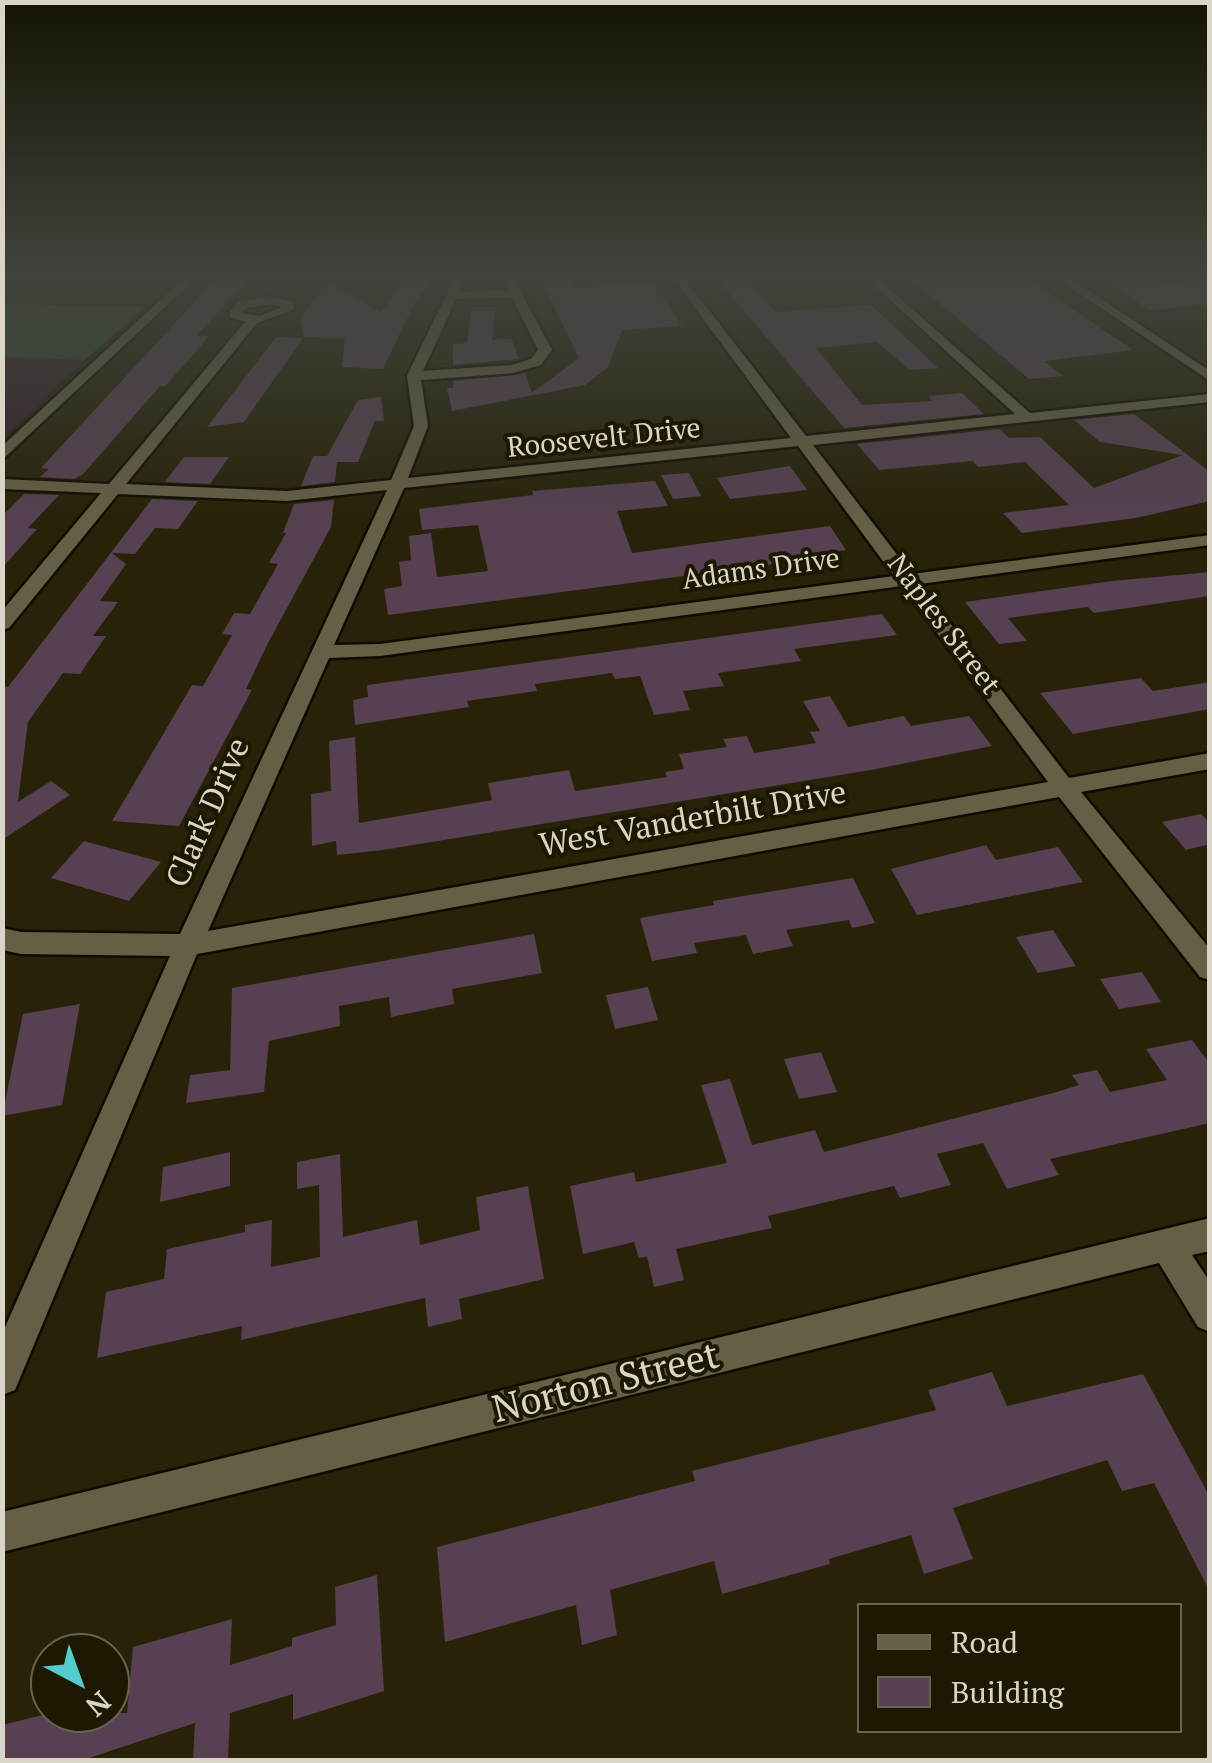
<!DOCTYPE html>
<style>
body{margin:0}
#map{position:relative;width:1212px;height:1763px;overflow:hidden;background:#272208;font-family:"PT Serif",serif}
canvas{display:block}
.frame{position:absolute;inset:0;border:5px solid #d9d6c7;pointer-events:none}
.legend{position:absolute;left:857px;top:1603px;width:325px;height:130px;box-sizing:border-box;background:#1d1801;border:2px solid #686450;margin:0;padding:12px 18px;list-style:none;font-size:30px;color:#d9d6c7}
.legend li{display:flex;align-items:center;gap:20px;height:50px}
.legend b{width:50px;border:2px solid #686450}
.north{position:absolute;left:30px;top:1633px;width:100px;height:100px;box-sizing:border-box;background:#1d1801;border:2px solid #686450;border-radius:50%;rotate:139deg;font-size:28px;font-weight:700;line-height:40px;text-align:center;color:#d9d6c7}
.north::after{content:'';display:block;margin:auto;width:35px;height:45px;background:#52cdcf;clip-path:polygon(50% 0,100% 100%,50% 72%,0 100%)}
</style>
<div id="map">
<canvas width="1212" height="1763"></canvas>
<div class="frame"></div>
<ul class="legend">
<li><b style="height:12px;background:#655f45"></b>Road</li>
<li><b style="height:28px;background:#564051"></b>Building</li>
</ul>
<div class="north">N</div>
</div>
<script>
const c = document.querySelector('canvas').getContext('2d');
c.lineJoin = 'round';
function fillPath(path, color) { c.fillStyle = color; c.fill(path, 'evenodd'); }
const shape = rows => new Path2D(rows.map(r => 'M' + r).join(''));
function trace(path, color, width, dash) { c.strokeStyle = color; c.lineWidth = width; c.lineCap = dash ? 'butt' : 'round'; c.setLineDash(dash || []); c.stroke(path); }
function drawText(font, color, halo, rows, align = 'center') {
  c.font = font + ' "PT Serif",serif'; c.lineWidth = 8; c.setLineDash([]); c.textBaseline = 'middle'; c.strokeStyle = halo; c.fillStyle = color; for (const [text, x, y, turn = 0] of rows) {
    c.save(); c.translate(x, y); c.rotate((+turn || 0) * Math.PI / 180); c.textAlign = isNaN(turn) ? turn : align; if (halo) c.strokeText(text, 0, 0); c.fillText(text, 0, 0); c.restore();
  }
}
fillPath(shape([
 [3,357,85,360,3,438]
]), '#35232a');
fillPath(shape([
 [3,304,145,307,85,360,3,357]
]), '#354834');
fillPath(shape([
 [405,279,432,279,411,310,383,369,342,367,345,338,304,337,300,319,327,283,381,312],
 [541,279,568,279,573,288,652,282,682,326,622,330,608,367,585,385,452,411,447,388,453,388,453,381,525,373,532,393,579,358],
 [717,279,747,279,776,312,871,305,938,368,910,370,877,342,816,348,862,405,932,401,928,396,962,393,984,414,844,428],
 [911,279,1028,279,1133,350,1044,361,1063,376,1029,379],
 [1104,279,1151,279,1160,284,1210,279,1210,304,1149,310],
 [214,281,246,282,197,335,209,336,194,354,165,386,160,386,83,474,74,479,40,477,49,469,41,468],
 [472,307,496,307,492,340,512,339,519,359,453,365,453,344,467,343],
 [276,337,303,338,244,422,207,427],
 [381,397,384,421,375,421,358,462,337,462,335,482,301,486,313,456,327,456,358,400],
 [1134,414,1210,472,1210,501,1136,518,1022,533,1003,513,1069,505,1025,462,978,467,973,461,879,470,857,444,999,429,1009,438,1040,437,1094,488,1183,455,1100,442,1074,420],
 [184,457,229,457,210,484,165,482],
 [790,466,807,490,730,499,717,478],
 [689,473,701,496,673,499,661,475],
 [655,481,668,506,617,511,632,553,830,526,846,550,779,558,782,563,388,615,384,589,402,586,399,562,411,560,409,536,431,533,437,577,488,571,478,525,422,530,419,509,533,495,532,491],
 [24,494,59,495,28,528,37,529,2,568,2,516],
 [152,499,198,501,178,529,155,528,135,554,112,553,126,564,100,601,118,602,93,636,106,636,80,674,63,673,28,722,18,802,51,781,70,795,2,840,2,686,8,687],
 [334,500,331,527,268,643,246,689,252,690,179,826,112,821,192,685,203,686,232,635,222,634,234,613,250,614,278,564,269,563,286,533,283,533,294,504],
 [1210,572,1210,596,1094,613,1088,607,1008,618,1027,641,999,644,965,602,1112,581],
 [882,614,897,635,794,649,801,661,718,673,724,686,683,691,690,710,654,715,640,676,615,679,612,673,535,684,537,691,467,701,469,707,355,725,353,700,368,697,367,685],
 [1141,678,1153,691,1210,682,1210,709,1073,734,1040,693],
 [830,696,848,727,904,716,911,726,969,716,992,746,871,770,383,850,337,855,336,841,312,846,311,794,331,791,329,741,355,737,359,823,492,800,488,783,569,770,575,791,667,777,665,772,684,769,679,754,727,747,723,739,747,736,754,753,816,743,810,732,820,731,803,701],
 [1201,814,1210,823,1210,844,1186,850,1162,822],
 [84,841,161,862,129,901,51,878],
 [986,845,996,860,1058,847,1083,882,917,915,891,869],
 [853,878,875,923,852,928,849,920,786,930,793,946,753,954,746,935,694,943,697,953,652,961,640,918,714,905,713,901],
 [1053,930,1076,966,1038,973,1016,937],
 [534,934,542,973,452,989,454,1004,391,1017,389,997,339,1006,340,1026,269,1041,264,1092,186,1103,190,1075,230,1070,232,988],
 [1142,972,1161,1002,1119,1009,1100,979],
 [648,987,658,1020,615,1029,606,995],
 [80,1004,62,1105,2,1116,23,1014],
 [1192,1040,1210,1064,1210,1123,1050,1159,1059,1175,1007,1189,983,1143,937,1154,951,1185,900,1198,894,1186,768,1216,772,1228,676,1249,684,1280,654,1287,647,1257,639,1258,634,1242,583,1254,570,1186,634,1172,636,1182,727,1163,701,1085,730,1079,752,1145,815,1130,824,1152,1053,1093,1079,1085,1072,1075,1097,1070,1110,1092,1167,1080,1146,1049],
 [821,1052,837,1092,799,1099,784,1059],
 [230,1152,230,1186,160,1202,163,1167],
 [340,1154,343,1237,417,1220,420,1245,480,1230,476,1197,528,1186,544,1279,459,1299,462,1319,428,1327,425,1298,241,1340,242,1326,97,1358,106,1292,164,1279,167,1249,245,1232,245,1225,272,1220,271,1267,320,1257,319,1185,297,1189,297,1162],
 [992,1372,1007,1406,1143,1374,1210,1497,1210,1592,1154,1483,1122,1491,1107,1460,953,1508,973,1559,924,1574,911,1535,829,1559,830,1564,722,1594,714,1561,610,1590,617,1635,582,1645,576,1605,445,1642,437,1547,695,1481,692,1471,936,1410,928,1390],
 [377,1575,384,1691,293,1720,293,1694,230,1713,228,1760,193,1760,195,1723,83,1760,2,1760,2,1725,51,1713,127,1713,133,1647,232,1619,230,1665,292,1646,292,1638,336,1625,335,1587]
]), '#564051');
const minor = shape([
 [183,279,195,279,2,460,2,446,183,279],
 [454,279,465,279,459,292,509,290,503,279,514,279,552,350,541,365,513,373,421,380,428,426,408,478,791,438,674,279,685,279,806,436,1015,414,867,279,878,279,1030,413,1210,394,1210,402,813,445,912,574,1210,535,1210,545,920,584,1069,778,1210,753,1210,769,1081,792,1210,949,1210,980,1200,977,1059,797,197,954,15,1390,2,1395,2,1334,170,956,21,954,2,950,2,928,21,932,180,934,387,490,287,501,118,494,9,628,2,630,2,611,101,493,2,489,2,479,109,484,245,322,230,317,230,311,238,302,270,296,291,301,295,309,257,323,126,484,287,491,391,480,414,426,407,376,454,279],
 [512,297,538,350,531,359,512,365,423,371,456,299,512,297],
 [270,304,282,307,260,316,241,313,246,308,270,304],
 [798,446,894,576,380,644,334,645,404,488,798,446],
 [902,586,1048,782,208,931,329,658,380,656,902,586],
 [1058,279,1071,279,1210,371,1210,381,1058,279],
 [1210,1218,1210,1251,1192,1255,1210,1282,1210,1332,1198,1327,1159,1263,2,1552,2,1512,1210,1218]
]);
trace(minor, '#100b00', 5);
fillPath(minor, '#655f45');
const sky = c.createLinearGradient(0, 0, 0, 525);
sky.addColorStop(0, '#151304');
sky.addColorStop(0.53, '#41443d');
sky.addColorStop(1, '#41443d00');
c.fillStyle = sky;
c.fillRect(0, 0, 1212, 525);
drawText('28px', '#d9d6c7', '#1d1801', [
 ["Roosevelt Drive",604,439,-6],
 ["Adams Drive",761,570,-8],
 ["Naples Street",943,625,53]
]);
drawText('32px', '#d9d6c7', '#1d1801', [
 ["Clark Drive",209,813,-66],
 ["West Vanderbilt Drive",693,820,-10]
]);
drawText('38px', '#d9d6c7', '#1d1801', [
 ["Norton Street",606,1384,-14]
]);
</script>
